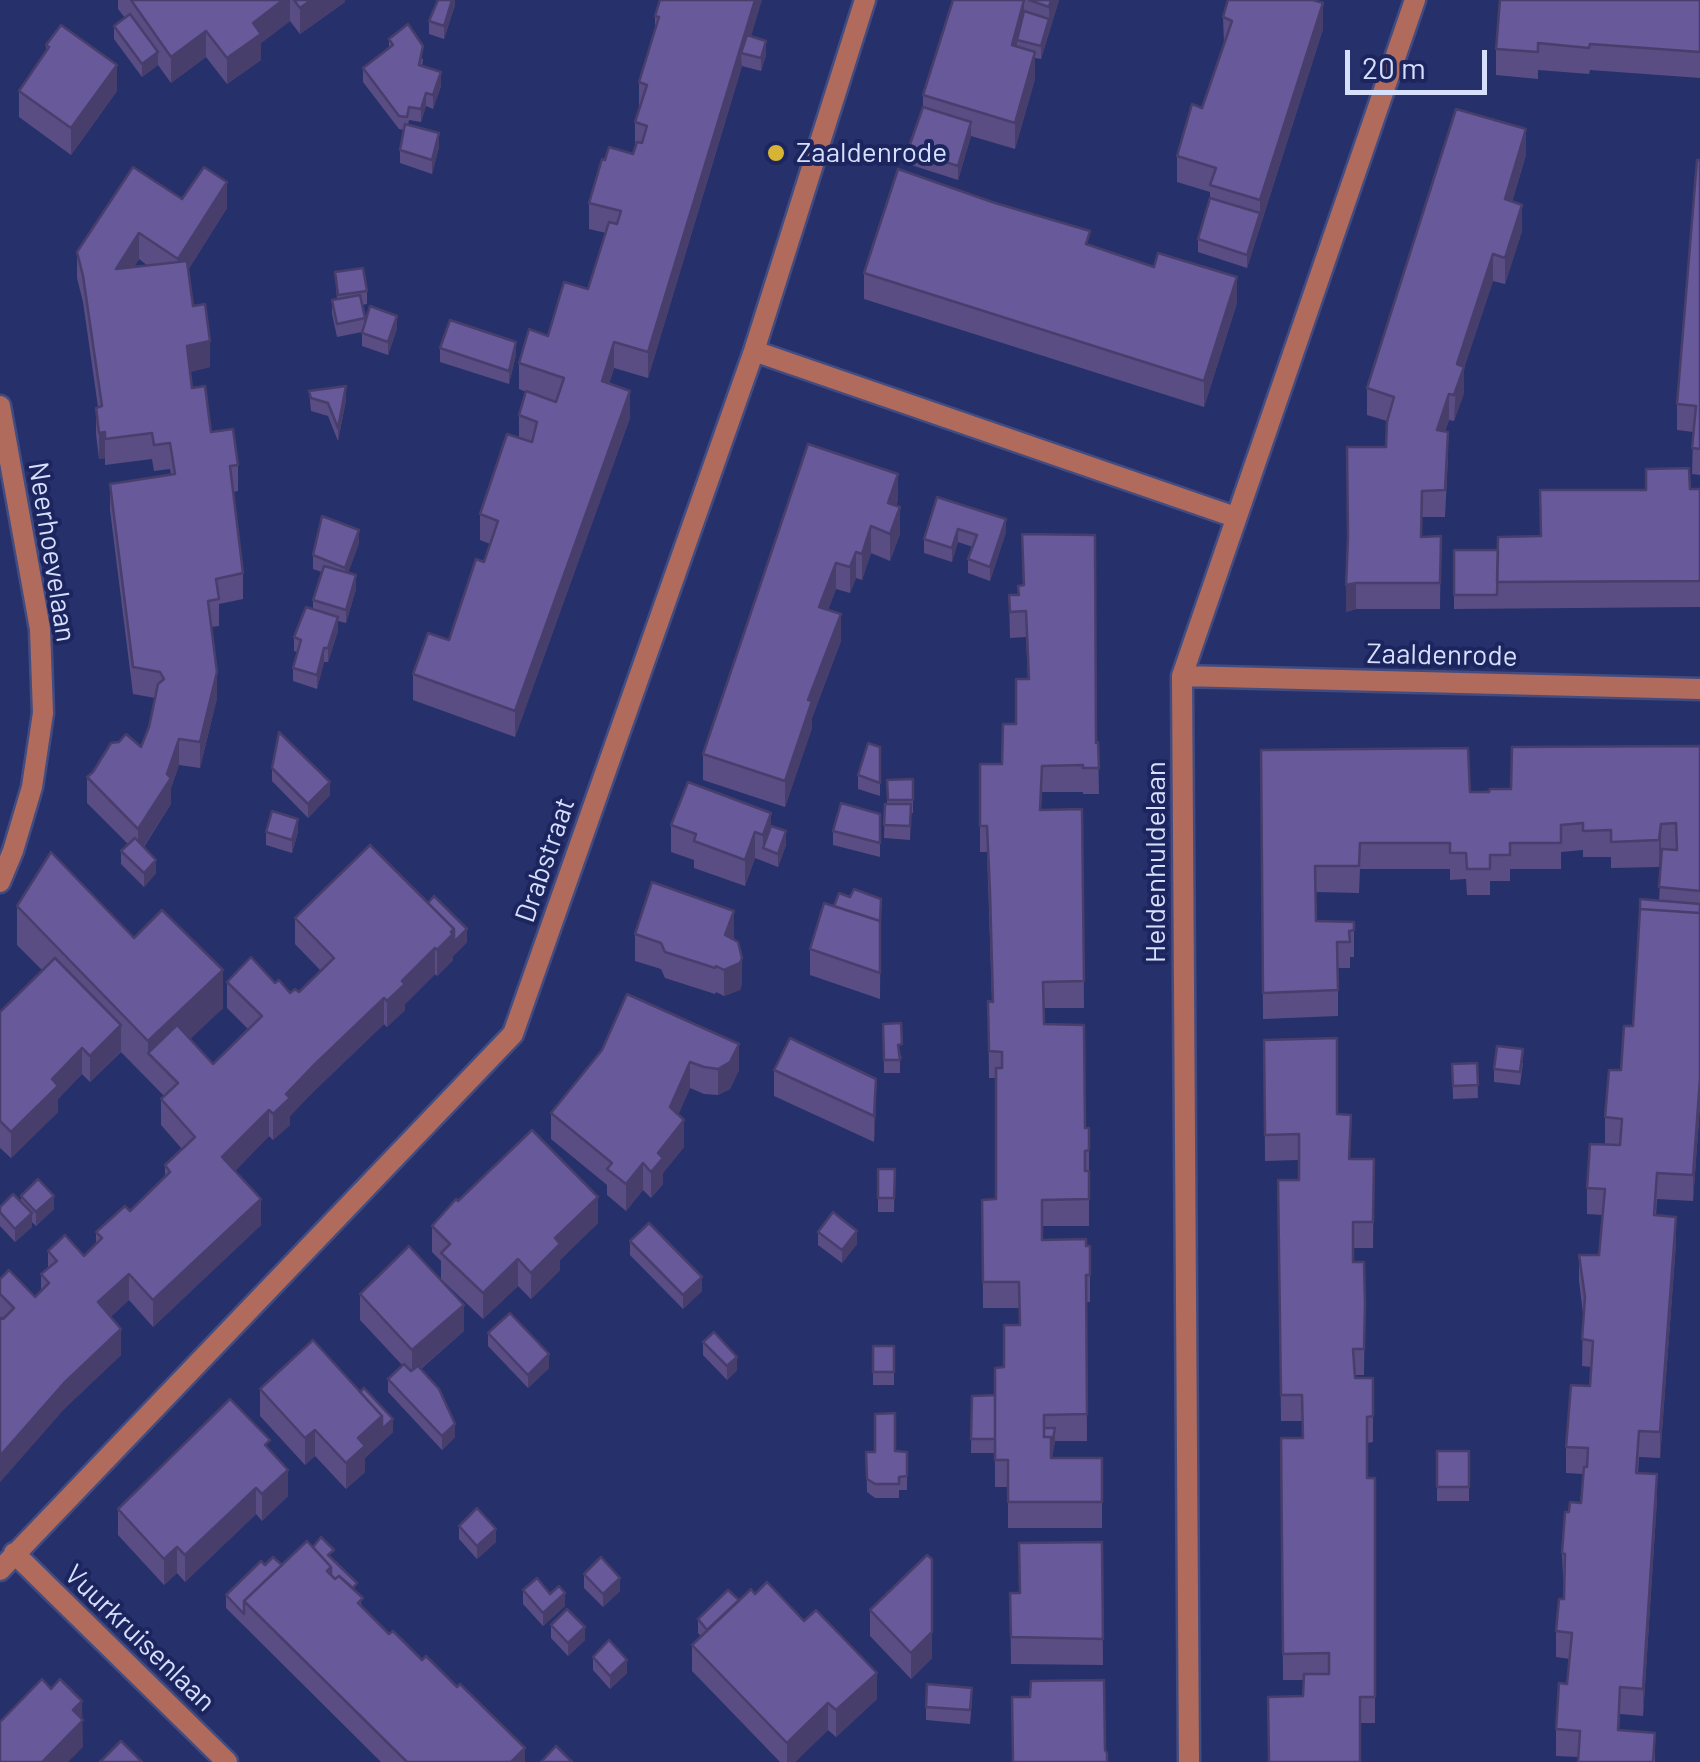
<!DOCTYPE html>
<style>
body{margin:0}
#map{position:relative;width:1700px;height:1762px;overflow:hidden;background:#26306a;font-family:Barlow,sans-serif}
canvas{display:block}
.scale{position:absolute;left:1345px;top:50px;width:142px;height:45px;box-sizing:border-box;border:5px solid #d6dffc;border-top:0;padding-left:12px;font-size:30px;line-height:35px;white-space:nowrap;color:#d6dffc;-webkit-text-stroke:8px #1d255e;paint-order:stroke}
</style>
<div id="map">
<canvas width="1700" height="1762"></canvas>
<div class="scale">20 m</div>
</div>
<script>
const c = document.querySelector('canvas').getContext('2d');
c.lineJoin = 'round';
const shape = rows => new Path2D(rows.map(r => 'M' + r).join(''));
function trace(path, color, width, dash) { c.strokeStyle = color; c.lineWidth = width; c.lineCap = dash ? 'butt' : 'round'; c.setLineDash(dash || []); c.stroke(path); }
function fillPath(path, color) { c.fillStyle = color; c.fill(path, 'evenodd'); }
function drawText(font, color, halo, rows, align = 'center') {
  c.font = font + ' Barlow,sans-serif'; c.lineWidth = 8; c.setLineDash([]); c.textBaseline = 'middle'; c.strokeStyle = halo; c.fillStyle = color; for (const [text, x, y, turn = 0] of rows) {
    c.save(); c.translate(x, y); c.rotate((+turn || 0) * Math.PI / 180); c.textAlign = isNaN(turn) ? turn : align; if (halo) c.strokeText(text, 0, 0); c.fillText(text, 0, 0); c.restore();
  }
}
const street = shape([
 [754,351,1235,517],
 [0,406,40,629,43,713,32,787,13,851,0,882],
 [1182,676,1700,689],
 [14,1553,227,1762],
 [0,1570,513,1034,754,351,865,0],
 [1189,1762,1182,676,1415,0]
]);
trace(street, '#424c81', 25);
trace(street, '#b16b5d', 20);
fillPath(shape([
 [118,0,345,0,345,2,300,34,290,21,261,43,261,60,227,84,206,57,171,83,158,65,142,77,114,39,114,26,125,18,118,9],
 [455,0,455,5,444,39,429,34,429,21],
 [953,0,1059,0,1041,59,1035,58,1035,79,1015,149,971,136,958,180,908,164,908,150,923,107,923,95],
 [1700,0,1700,78,1590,70,1589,74,1538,70,1538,79,1496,75,1496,49],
 [655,16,751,37,766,55,761,71,742,66,648,378,614,368,609,384,630,418,515,737,413,700,413,674,449,640,484,562,490,544,480,540,480,514,519,438,519,415,526,392,519,389,519,363,548,336,588,289,606,233,589,229,589,203,605,160,633,154,635,148,635,122,639,108,639,82,655,31],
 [1223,17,1323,29,1247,268,1198,252,1198,239,1210,198,1210,192,1177,182,1177,156,1202,108,1224,44],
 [389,39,423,59,422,66,441,86,433,109,426,106,421,122,409,120,408,125,439,147,432,174,400,163,400,150,404,130,399,129,363,82,363,68,389,48],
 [46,45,117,91,71,155,19,117,19,91,46,51],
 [1526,155,1512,202,1522,231,1505,284,1493,281,1464,368,1464,393,1454,421,1449,420,1445,431,1448,458,1445,517,1422,517,1422,537,1441,536,1440,609,1356,609,1346,612,1386,447,1387,421,1367,415,1367,388],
 [1700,160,1700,475,1692,474,1693,432,1677,430,1677,404],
 [182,199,227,208,188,270,193,306,210,367,190,372,192,388,211,432,238,465,238,491,233,492,243,573,243,599,219,604,219,626,211,627,217,698,200,768,179,765,171,788,171,804,144,847,156,873,144,887,121,864,121,851,128,844,87,803,87,777,141,747,149,727,155,698,133,694,110,510,110,484,171,474,170,469,154,471,152,459,105,465,105,458,99,459,96,434,96,408,98,407,83,302,77,278,77,252],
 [139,259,148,266,134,267],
 [1090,245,1237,303,1204,407,864,299,864,273],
 [335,272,367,291,367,304,362,305,365,323,397,329,388,355,362,346,362,332,337,337,332,314,332,300,337,299],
 [440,348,516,355,509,384,440,362],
 [309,391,346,400,338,441,328,416,311,411],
 [808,444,898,500,896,506,900,534,890,561,871,553,862,580,856,578,850,593,836,589,828,610,841,641,812,718,812,728,785,807,703,780,703,754],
 [1700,489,1700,607,1454,609,1454,550,1498,550,1541,536,1646,490],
 [937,497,1006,532,990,581,968,573,968,559,973,547,958,542,952,562,924,553,924,539],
 [1022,534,1096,743,1098,742,1099,794,1083,794,1083,792,1042,792,1041,810,1082,809,1084,1008,1043,1008,1044,1024,1085,1128,1089,1128,1089,1226,1042,1226,1042,1240,1090,1246,1090,1302,1086,1302,1087,1441,1055,1441,1052,1458,1102,1458,1102,1528,1008,1528,1008,1487,995,1487,995,1453,971,1453,972,1396,995,1395,1019,1325,1019,1308,983,1308,982,1200,996,1199,996,1078,989,1078,988,1001,992,1002,987,852,980,852,980,764,1002,764,1016,724,1028,679,1026,637,1010,638,1009,595,1018,595,1023,585],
 [359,543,348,573,356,589,346,623,338,621,338,631,328,662,324,662,317,689,293,681,293,668,297,652,294,651,294,637,313,609,313,600,322,572,313,569,313,555],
 [1700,746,1700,1105,1693,1201,1657,1199,1656,1216,1676,1243,1660,1458,1639,1457,1638,1473,1657,1500,1643,1716,1620,1714,1619,1730,1655,1733,1655,1762,1578,1762,1578,1757,1556,1756,1556,1729,1567,1684,1570,1659,1556,1657,1556,1631,1564,1599,1562,1553,1569,1512,1581,1503,1583,1474,1566,1473,1566,1447,1590,1386,1591,1367,1582,1366,1583,1314,1579,1281,1579,1255,1599,1255,1602,1215,1587,1214,1587,1188,1605,1144,1605,1117,1621,1070,1633,1026,1659,901,1662,850,1661,850,1659,867,1611,868,1611,857,1583,857,1583,850,1561,852,1561,869,1510,869,1510,881,1490,881,1490,895,1467,895,1466,879,1450,880,1450,869,1360,869,1359,893,1315,892,1316,921,1354,922,1354,957,1350,957,1350,968,1338,968,1338,1016,1263,1019,1261,750,1470,792,1511,789],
 [880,747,880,796,858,789,858,775],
 [272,768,330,795,308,818,272,781],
 [913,779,913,813,911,813,910,840,884,838,885,804,887,804,887,780],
 [880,814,880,857,833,845,833,831],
 [671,825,771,826,786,845,778,867,755,858,745,886,694,868,694,860,671,852],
 [266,832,298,832,292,853,266,845],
 [850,897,881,899,880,999,810,975,810,949,834,906],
 [17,906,134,938,223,1008,190,1039,213,1064,248,1029,227,1008,227,982,275,983,290,993,299,992,321,971,295,944,295,918,467,942,453,956,453,960,437,976,435,974,405,1004,405,1010,387,1027,384,1024,312,1093,290,1116,290,1125,273,1140,269,1136,235,1171,261,1225,153,1327,129,1300,110,1317,121,1355,64,1409,0,1482,0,1279,35,1297,41,1291,41,1274,48,1268,48,1251,84,1256,96,1244,96,1232,130,1211,165,1177,165,1165,182,1149,161,1125,161,1099,164,1096,121,1052,90,1082,82,1074,58,1099,58,1112,11,1158,0,1148,0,1012,42,970,17,945],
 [635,934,734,937,742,984,740,990,724,996,716,992,715,994,665,978,661,969,635,961],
 [627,994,739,1070,730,1089,718,1095,704,1094,690,1088,678,1115,684,1147,663,1173,663,1184,651,1198,643,1190,626,1211,607,1195,607,1185,551,1139,551,1113,602,1050],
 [883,1024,902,1058,900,1058,900,1073,884,1073],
 [1264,1040,1337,1114,1350,1159,1374,1159,1373,1248,1353,1248,1353,1262,1365,1305,1364,1375,1355,1375,1355,1378,1373,1378,1373,1442,1367,1443,1367,1478,1375,1478,1375,1723,1360,1723,1303,1696,1304,1680,1283,1680,1281,1438,1302,1438,1302,1421,1281,1421,1278,1207,1299,1180,1299,1160,1265,1161],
 [1477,1063,1478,1098,1453,1099,1452,1064],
 [1523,1063,1520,1085,1494,1082,1494,1069],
 [774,1070,876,1105,874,1142,774,1096],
 [878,1169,895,1169,894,1212,878,1212],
 [21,1196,54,1209,36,1226,32,1222,32,1227,15,1242,0,1226,0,1207,21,1202],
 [458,1201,598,1223,560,1260,560,1270,531,1299,518,1286,483,1319,441,1279,441,1261,432,1252,432,1226],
 [818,1232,857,1244,842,1263,818,1245],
 [630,1241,702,1291,683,1309,630,1255],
 [360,1294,464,1331,421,1369,455,1437,442,1450,388,1392,388,1379,403,1366,360,1320],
 [488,1333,549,1368,528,1388,488,1346],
 [703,1342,737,1370,727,1380,703,1355],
 [873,1346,894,1346,894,1385,873,1385],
 [260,1389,393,1432,365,1458,365,1472,346,1489,315,1456,305,1465,260,1416],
 [270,1451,288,1496,262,1521,256,1514,185,1582,177,1573,164,1585,118,1535,118,1509],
 [895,1451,907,1452,907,1490,899,1490,899,1498,875,1498,867,1492,866,1452],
 [1437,1451,1469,1451,1469,1501,1437,1501],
 [459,1526,496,1542,477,1559,459,1539],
 [1102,1542,1103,1665,1011,1664,1010,1593,1020,1593],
 [313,1547,334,1560,357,1593,363,1608,389,1634,525,1762,381,1762,226,1608,226,1595],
 [584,1574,620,1591,603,1607,584,1588],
 [523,1590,550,1594,565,1606,543,1626,523,1604],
 [739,1600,877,1699,836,1737,828,1730,795,1762,780,1762,692,1671,692,1645,701,1636,698,1633,698,1619],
 [870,1610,932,1658,911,1679,870,1636],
 [551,1625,585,1640,568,1656,551,1638],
 [593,1657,627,1673,610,1689,593,1670],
 [972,1701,970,1724,926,1720,926,1707]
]), '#594d84');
fillPath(shape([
 [283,0,290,0,290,21,261,43,261,60,227,84,227,58,253,23],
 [311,0,345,0,345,2,300,34,300,8],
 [452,0,455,0,455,5,444,39,444,26],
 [755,0,762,0,746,54,741,53,742,66,648,378,648,352],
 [1024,0,1024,25,1017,40,1017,52,1012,45],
 [1051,0,1059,0,1041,59,1041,46,1049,19,1049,7],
 [1323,3,1323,29,1247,268,1247,255,1260,213,1260,200],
 [206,31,206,57,171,83,171,57],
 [766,41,766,55,761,71,761,58],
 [158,52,158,65,142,77,142,64],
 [1035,52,1035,79,1015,149,1015,123],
 [117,65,117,91,71,155,71,128],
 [441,72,441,86,433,109,433,95],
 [426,93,426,106,421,122,421,109],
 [971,122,971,136,958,180,958,166],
 [1526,129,1526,155,1505,225,1505,199],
 [439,133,439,147,432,174,432,160],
 [227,182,227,208,178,285,178,259],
 [1522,205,1522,231,1505,284,1505,258],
 [139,233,139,259,116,296,116,269],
 [1493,254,1493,281,1464,368,1464,393,1454,421,1457,364],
 [1237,277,1237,303,1204,407,1204,381],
 [397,316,397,329,388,355,388,342],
 [210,341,210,367,187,373,187,346],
 [516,342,516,355,509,384,509,371],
 [614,342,614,368,602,408,602,381],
 [346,386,346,400,338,441,338,428],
 [630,391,630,418,515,737,515,711],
 [1449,394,1449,420,1437,456,1437,430],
 [105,432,105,458,99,459,99,433],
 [898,474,898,500,888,529,888,503],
 [900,507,900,534,890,561,890,534],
 [1006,519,1006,532,990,581,990,567],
 [871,526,871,553,862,580,862,554],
 [958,529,958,542,952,562,952,548],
 [359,530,359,543,345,582,345,568],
 [856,552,856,578,850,593,850,567],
 [836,563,836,589,819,633,819,607],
 [356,575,356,589,346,623,346,610],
 [1356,583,1356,609,1346,612,1346,585],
 [841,614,841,641,812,718,812,728,785,807,785,781,808,700],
 [338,617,338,631,328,662,328,648],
 [324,648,324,662,317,689,317,675],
 [217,672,217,698,200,768,200,742],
 [179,739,179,765,171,788,171,804,138,855,138,829,167,774],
 [330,782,330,795,308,818,308,804],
 [771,813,771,839,763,848,763,861,763,835],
 [298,819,298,832,292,853,292,840],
 [1661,824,1661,850,1659,867,1659,840],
 [786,831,786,845,778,867,778,854],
 [755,832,755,858,745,886,745,860],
 [156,860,156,873,144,887,144,873],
 [734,911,734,937,725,961,725,935],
 [454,929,467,929,467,942,453,956,453,960,437,976,437,950],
 [435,948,435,974,405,1004,405,1010,387,1027,387,1001,402,981],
 [742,958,742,984,740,990,724,996,724,970],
 [223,970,223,1008,161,1066,148,1053,148,1041],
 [384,998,384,1024,312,1093,290,1116,290,1125,273,1140,273,1114,286,1094,312,1067],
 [121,1025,121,1051,90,1082,90,1056],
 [739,1044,739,1070,730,1089,718,1095,718,1069],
 [82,1048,82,1074,58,1099,58,1112,11,1158,11,1132,52,1079],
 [690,1062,690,1088,670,1134,670,1107],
 [876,1079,876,1105,874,1142,874,1116],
 [1700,1079,1700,1105,1693,1201,1693,1175],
 [269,1110,269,1136,222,1184,222,1157],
 [684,1120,684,1147,663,1173,663,1184,651,1198,651,1172,658,1153],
 [643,1163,643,1190,626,1211,626,1184],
 [54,1196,54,1209,36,1226,36,1212],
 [598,1197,598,1223,560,1260,560,1270,531,1299,531,1273,555,1238],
 [261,1199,261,1225,153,1327,153,1300],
 [32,1213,32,1227,15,1242,15,1229],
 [1676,1217,1676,1243,1660,1458,1660,1432],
 [857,1231,857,1244,842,1263,842,1250],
 [518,1259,518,1286,483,1319,483,1293],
 [129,1274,129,1300,98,1329,98,1302],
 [702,1277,702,1291,683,1309,683,1295],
 [464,1305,464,1331,412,1376,412,1350],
 [121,1329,121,1355,64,1409,0,1482,0,1456,64,1383],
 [549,1354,549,1368,528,1388,528,1375],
 [737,1357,737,1370,727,1380,727,1366],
 [382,1416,393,1419,393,1432,365,1458,365,1472,346,1489,346,1463,358,1438],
 [455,1424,455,1437,442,1450,442,1436],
 [1055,1428,1055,1441,1051,1464,1051,1437],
 [315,1430,315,1456,305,1465,305,1438],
 [288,1470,288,1496,262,1521,262,1494],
 [1657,1474,1657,1500,1643,1716,1643,1689],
 [256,1488,256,1514,185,1582,185,1555],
 [496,1529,496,1542,477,1559,477,1546],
 [177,1547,177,1573,164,1585,164,1559],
 [620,1578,620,1591,603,1607,603,1594],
 [565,1593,565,1606,543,1626,543,1613],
 [585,1627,585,1640,568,1656,568,1643],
 [932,1632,932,1658,911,1679,911,1653],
 [627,1660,627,1673,610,1689,610,1676],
 [877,1673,877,1699,836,1737,836,1710],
 [82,1701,83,1747,68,1762,42,1762,73,1710],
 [828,1703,828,1730,795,1762,787,1762,787,1743],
 [525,1748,525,1762,511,1762]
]), '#483e6c');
const building = shape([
 [131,0,283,0,253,23,261,34,227,58,206,31,171,57,131,0],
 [294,0,311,0,300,8,294,0],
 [438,0,452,0,444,26,429,21,438,0],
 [660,0,755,0,648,352,614,342,602,381,630,391,515,711,413,674,428,633,449,640,476,559,484,562,498,521,480,514,507,434,532,442,537,422,519,415,526,391,556,402,564,378,519,363,529,329,548,336,564,282,588,289,609,222,617,224,621,211,589,203,602,159,605,160,609,147,633,154,637,142,642,143,647,126,635,122,647,85,639,82,659,17,655,16,660,0],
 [953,0,1024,0,1012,45,1035,52,1015,123,923,95,953,0],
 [1029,0,1051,0,1049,7,1029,0],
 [1228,0,1313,0,1323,3,1260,200,1210,185,1216,168,1177,156,1192,104,1202,108,1232,21,1223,17,1228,0],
 [1500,0,1700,0,1700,52,1590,44,1589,48,1538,43,1538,52,1496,49,1500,0],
 [1024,11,1049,19,1041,46,1017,40,1024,11],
 [130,14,158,52,142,64,114,26,130,14],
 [408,24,423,46,419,65,441,72,433,95,426,93,421,109,409,107,407,117,399,116,363,68,393,45,389,39,408,24],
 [61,25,117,65,71,128,19,91,49,47,46,45,61,25],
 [747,35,766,41,761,58,741,53,747,35],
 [923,107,971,122,958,166,908,150,923,107],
 [1456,109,1526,129,1505,199,1522,205,1505,258,1493,254,1457,364,1464,367,1454,395,1449,394,1437,430,1448,432,1445,490,1422,491,1421,537,1441,536,1440,583,1356,583,1346,585,1348,537,1347,447,1386,447,1387,422,1394,397,1367,388,1456,109],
 [405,124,439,133,432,160,400,150,405,124],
 [1697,160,1700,160,1700,449,1692,448,1696,406,1677,404,1697,160],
 [133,167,182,199,204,167,227,182,178,259,139,233,116,269,187,261,193,306,205,304,210,341,187,346,192,388,205,386,211,432,233,429,238,465,230,466,243,573,216,579,219,599,208,601,217,672,200,742,179,739,167,774,171,778,138,829,87,777,93,772,111,743,119,742,126,734,141,747,149,727,158,684,164,679,160,672,133,667,110,484,175,474,170,443,154,445,152,433,105,439,105,432,99,433,96,408,102,406,83,276,77,252,133,167],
 [898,169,995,203,1090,231,1086,244,1154,267,1158,253,1237,277,1204,381,864,273,898,169],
 [1210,198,1260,213,1247,255,1198,239,1210,198],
 [363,268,367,291,338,295,335,272,363,268],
 [360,295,365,318,337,324,332,300,360,295],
 [370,306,397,316,388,342,362,333,370,306],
 [450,320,516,342,509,371,440,348,450,320],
 [346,386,338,428,328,403,311,398,309,391,346,386],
 [808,444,898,474,888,503,900,507,890,534,871,526,862,554,856,552,850,567,836,563,819,607,841,614,808,700,812,701,785,781,703,754,808,444],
 [1689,468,1690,489,1700,489,1700,581,1497,582,1498,537,1541,536,1540,490,1646,490,1646,469,1689,468],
 [937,497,1006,519,990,567,968,559,977,535,958,529,952,548,924,539,937,497],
 [322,516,359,530,345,568,313,555,322,516],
 [1022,534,1095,535,1096,743,1098,742,1099,768,1083,768,1083,765,1042,766,1040,810,1082,809,1084,981,1043,982,1044,1024,1084,1025,1085,1128,1089,1128,1089,1150,1085,1151,1085,1171,1089,1171,1089,1199,1042,1200,1042,1240,1086,1239,1086,1246,1090,1246,1090,1275,1086,1275,1087,1414,1044,1415,1044,1437,1051,1437,1051,1458,1102,1458,1102,1502,1008,1502,1008,1460,995,1460,995,1368,1004,1367,1004,1325,1020,1325,1019,1282,983,1282,982,1200,996,1199,996,1068,1002,1068,1002,1052,989,1051,988,1001,993,1002,990,892,987,826,980,826,980,764,1002,764,1003,724,1016,724,1016,679,1029,679,1026,611,1010,612,1009,595,1019,595,1018,586,1024,585,1022,534],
 [1454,550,1498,550,1497,595,1454,595,1454,550],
 [324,566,356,575,346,610,313,600,324,566],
 [306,607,338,617,328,648,324,648,317,675,293,668,301,640,294,637,306,607],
 [279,732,330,782,308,804,272,768,279,732],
 [868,743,880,747,880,783,858,775,868,743],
 [1700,746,1700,891,1659,887,1662,849,1677,850,1676,823,1661,824,1659,840,1611,842,1611,830,1583,831,1583,823,1561,825,1561,843,1510,843,1510,855,1490,855,1490,869,1467,869,1466,853,1450,853,1450,843,1360,843,1359,866,1315,866,1316,921,1354,922,1354,930,1349,931,1350,942,1337,942,1338,990,1263,993,1261,750,1468,748,1470,792,1489,792,1490,789,1511,789,1512,747,1700,746],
 [913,779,913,800,888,800,887,780,913,779],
 [688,782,771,813,763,835,755,832,745,860,694,841,696,834,671,825,688,782],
 [841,803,880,814,880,843,833,831,841,803],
 [885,804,911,804,910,826,884,825,885,804],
 [272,811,298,819,292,840,266,832,272,811],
 [771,826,786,831,778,854,763,848,771,826],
 [135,838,156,860,144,873,121,851,135,838],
 [370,845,454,929,451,932,453,934,437,950,435,948,402,981,405,984,387,1001,384,998,312,1067,286,1094,290,1098,273,1114,269,1110,222,1157,261,1199,153,1300,129,1274,98,1302,121,1329,64,1383,0,1456,0,1320,1,1318,3,1319,14,1308,0,1294,0,1279,9,1270,35,1297,49,1283,41,1274,57,1261,48,1251,65,1235,84,1256,102,1238,96,1232,125,1206,130,1211,170,1172,165,1165,195,1137,161,1099,178,1083,148,1053,177,1025,213,1064,262,1016,227,982,251,957,275,983,279,980,290,993,295,989,299,992,334,958,295,918,370,845],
 [51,852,134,938,162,910,223,970,148,1041,17,906,51,852],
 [652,882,734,911,725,935,738,942,742,958,740,963,724,970,716,966,715,968,665,952,661,943,635,934,652,882],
 [854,889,881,899,880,921,834,906,839,893,850,897,854,889],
 [434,896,467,929,454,942,454,929,428,903,434,896],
 [1640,899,1700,904,1700,913,1640,909,1640,899],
 [824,903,880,921,880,973,810,949,824,903],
 [1640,909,1700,913,1700,1079,1693,1175,1657,1173,1654,1215,1676,1217,1660,1432,1639,1431,1636,1473,1657,1474,1643,1689,1620,1687,1618,1730,1655,1733,1653,1762,1578,1762,1580,1731,1556,1729,1559,1683,1567,1684,1572,1633,1556,1631,1559,1599,1564,1599,1565,1554,1562,1553,1565,1512,1569,1512,1570,1502,1581,1503,1584,1467,1587,1467,1588,1448,1566,1447,1571,1385,1590,1386,1593,1341,1582,1339,1585,1297,1579,1255,1599,1255,1605,1189,1587,1188,1590,1144,1620,1145,1622,1119,1605,1117,1609,1070,1621,1070,1624,1026,1633,1026,1640,909],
 [55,958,121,1025,90,1056,82,1048,52,1079,58,1086,11,1132,0,1121,0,1012,55,958],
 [627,994,739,1044,730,1062,718,1069,704,1067,690,1062,670,1107,684,1120,658,1153,663,1158,651,1172,643,1163,626,1184,607,1169,612,1163,551,1113,602,1050,627,994],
 [901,1023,902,1044,898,1045,900,1060,884,1060,883,1024,901,1023],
 [790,1038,876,1079,874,1116,774,1070,790,1038],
 [1337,1038,1337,1114,1351,1115,1349,1159,1374,1159,1373,1222,1353,1222,1353,1262,1364,1262,1365,1305,1364,1349,1353,1349,1355,1378,1373,1378,1373,1416,1367,1417,1367,1478,1375,1478,1375,1697,1360,1697,1360,1762,1269,1762,1268,1697,1303,1696,1304,1674,1329,1674,1329,1653,1283,1654,1281,1438,1303,1438,1302,1395,1281,1395,1278,1180,1299,1180,1299,1134,1265,1135,1264,1040,1337,1038],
 [1497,1046,1523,1049,1520,1072,1494,1069,1497,1046],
 [1477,1063,1478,1085,1453,1086,1452,1064,1477,1063],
 [532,1130,598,1197,555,1238,560,1244,531,1273,518,1259,483,1293,441,1253,450,1244,432,1226,456,1199,458,1201,532,1130],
 [878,1169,895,1169,894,1198,878,1198,878,1169],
 [38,1179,54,1196,36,1212,21,1196,38,1179],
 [13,1194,32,1213,15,1229,0,1212,0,1207,13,1194],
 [833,1212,857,1231,842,1250,818,1232,833,1212],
 [649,1223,702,1277,683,1295,630,1241,649,1223],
 [409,1246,464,1305,412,1350,360,1294,409,1246],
 [510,1313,549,1354,528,1375,488,1333,510,1313],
 [714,1332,737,1357,727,1366,703,1342,714,1332],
 [313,1340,382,1416,358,1438,365,1446,346,1463,315,1430,305,1438,260,1389,313,1340],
 [873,1346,894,1346,894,1372,873,1372,873,1346],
 [404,1364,411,1371,418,1366,439,1389,455,1424,442,1436,388,1379,404,1364],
 [364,1388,393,1419,382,1429,382,1416,360,1392,364,1388],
 [995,1395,995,1439,971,1439,972,1396,995,1395],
 [230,1399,270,1440,265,1445,288,1470,262,1494,256,1488,185,1555,177,1547,164,1559,118,1509,230,1399],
 [895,1413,895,1451,907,1452,907,1476,899,1477,899,1484,875,1484,867,1479,866,1452,875,1452,875,1414,895,1413],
 [1044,1428,1055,1428,1051,1450,1051,1437,1044,1437,1044,1428],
 [1437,1451,1469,1451,1469,1487,1437,1487,1437,1451],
 [477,1508,496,1529,477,1546,459,1526,477,1508],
 [321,1537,334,1550,328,1555,357,1583,353,1588,339,1576,335,1579,331,1575,331,1567,313,1547,321,1537],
 [307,1541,331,1567,327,1571,335,1579,339,1576,363,1598,358,1603,389,1634,393,1631,422,1660,426,1656,457,1687,460,1684,525,1748,511,1762,407,1762,244,1601,307,1541],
 [1102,1542,1103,1639,1011,1637,1010,1593,1020,1593,1019,1543,1102,1542],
 [927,1555,932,1559,932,1632,911,1653,870,1610,927,1555],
 [273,1557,282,1565,244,1601,244,1614,226,1595,261,1561,265,1565,273,1557],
 [601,1557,620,1578,603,1594,584,1574,601,1557],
 [537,1578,550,1594,559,1586,565,1593,543,1613,523,1590,537,1578],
 [767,1582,804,1621,816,1610,877,1673,836,1710,828,1703,787,1743,692,1645,746,1594,751,1589,755,1594,767,1582],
 [728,1590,739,1600,707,1630,698,1619,728,1590],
 [567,1609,585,1627,568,1643,551,1625,567,1609],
 [609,1640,627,1660,610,1676,593,1657,609,1640],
 [42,1679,51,1689,60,1679,82,1701,73,1710,83,1720,42,1762,0,1762,0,1722,42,1679],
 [1104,1680,1105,1750,1107,1753,1107,1762,1013,1762,1012,1697,1030,1697,1031,1681,1104,1680],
 [927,1684,972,1688,970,1710,926,1707,927,1684],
 [121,1741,142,1762,100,1762,121,1741],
 [556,1746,572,1762,541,1762,556,1746]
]);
fillPath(building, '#67599a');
trace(building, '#483e6c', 2.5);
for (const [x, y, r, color] of [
 [776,153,10,"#d8b434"]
]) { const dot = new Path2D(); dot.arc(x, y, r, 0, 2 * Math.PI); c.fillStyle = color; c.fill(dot); trace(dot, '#1d255e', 4); }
drawText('28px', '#d6dffc', '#1d255e', [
 ["Zaaldenrode",796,153]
], 'left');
drawText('28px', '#d6dffc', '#1d255e', [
 ["Neerhoevelaan",52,552,81],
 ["Zaaldenrode",1442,655,1],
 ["Drabstraat",545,860,-71],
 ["Heldenhuldelaan",1156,862,-90],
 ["Vuurkruisenlaan",140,1638,44]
]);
</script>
